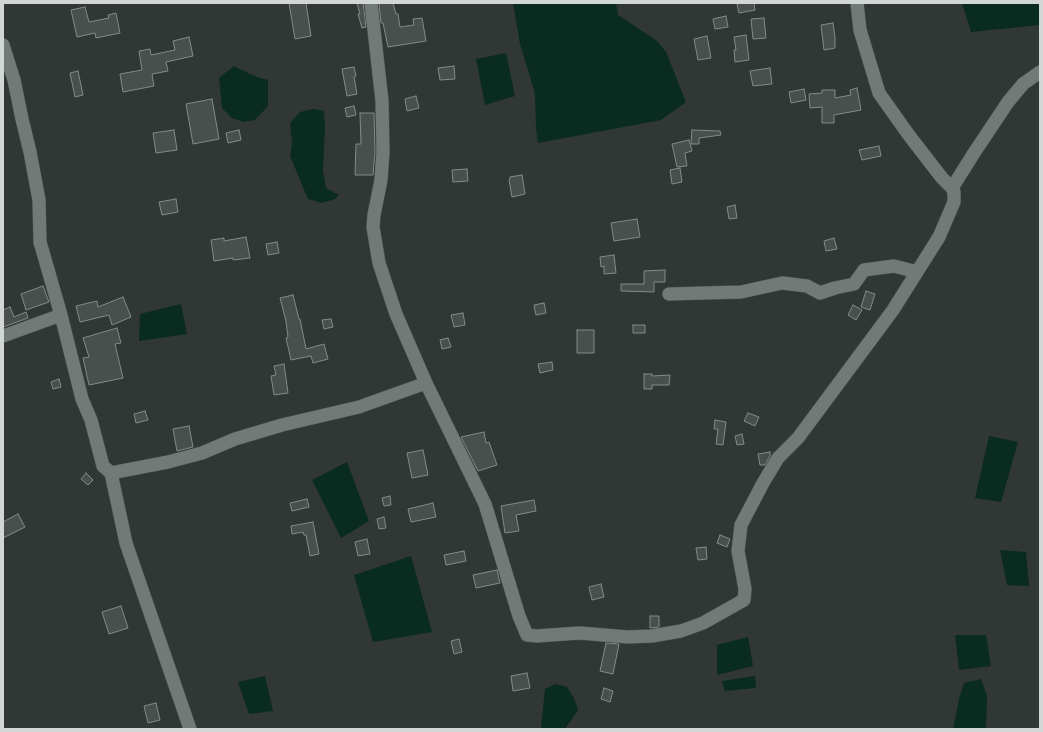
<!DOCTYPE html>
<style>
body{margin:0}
#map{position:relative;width:1043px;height:732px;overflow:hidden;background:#303734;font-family:Ubuntu,sans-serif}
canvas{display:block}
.frame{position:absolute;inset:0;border:4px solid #d2d7d5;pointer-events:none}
</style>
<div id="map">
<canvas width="1043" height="732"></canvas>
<div class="frame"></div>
</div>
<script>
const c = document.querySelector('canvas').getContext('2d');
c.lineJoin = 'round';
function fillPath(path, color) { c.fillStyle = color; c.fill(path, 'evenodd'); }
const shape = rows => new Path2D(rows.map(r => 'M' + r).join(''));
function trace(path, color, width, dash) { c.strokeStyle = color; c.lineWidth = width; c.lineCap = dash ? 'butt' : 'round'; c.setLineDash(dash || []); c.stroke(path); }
fillPath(shape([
 [513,3,616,3,618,15,657,41,666,52,686,102,661,120,538,143,536,128,535,93,520,44],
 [962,3,1040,3,1040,25,971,32],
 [506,53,515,96,485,105,476,59],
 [234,66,254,76,268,80,268,106,255,120,244,122,232,118,222,108,219,78],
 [314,109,324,111,325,128,323,171,326,188,339,195,335,199,322,203,308,199,290,156,292,143,290,123,300,112],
 [181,304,187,334,139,341,140,314],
 [989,436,1018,442,1001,502,975,498],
 [347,462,369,521,341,538,312,480],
 [1000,550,1026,552,1029,586,1007,585],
 [411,556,432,632,373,642,354,575],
 [955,635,986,635,991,666,959,670],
 [748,637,753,666,717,675,717,645],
 [265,676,273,711,249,714,238,682],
 [755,676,756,688,725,691,722,681],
 [981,679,987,696,986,729,953,729,959,699,964,683],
 [555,684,567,687,574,698,578,710,565,729,541,729,545,689]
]), '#0a2b1f');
const building = shape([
 [289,3,306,3,311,36,295,39,289,3],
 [357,3,363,3,366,27,362,28,358,14,360,14,357,3],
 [379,3,393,3,396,14,398,14,400,27,414,25,413,19,422,18,426,41,388,47,383,23,381,23,379,3],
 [742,3,754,3,755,10,739,13,737,4,742,3],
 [85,7,89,22,109,18,108,15,116,13,120,33,96,38,95,33,77,37,71,10,85,7],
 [726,16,728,27,715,29,713,19,726,16],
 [764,18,766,38,753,39,751,19,764,18],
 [833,23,835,38,835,48,824,50,821,25,833,23],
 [746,35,749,60,735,62,734,50,736,50,734,37,746,35],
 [707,36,711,58,698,60,694,39,707,36],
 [189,37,193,56,166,62,168,71,152,74,154,86,123,92,120,74,142,70,139,51,150,49,151,55,175,50,173,41,189,37],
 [454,66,455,79,440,80,438,68,454,66],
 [354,67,356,76,354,77,357,94,347,96,342,69,354,67],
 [770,68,772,84,753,86,750,71,770,68],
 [78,71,83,95,75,97,70,73,78,71],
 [857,88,861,110,834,115,834,123,822,123,822,107,810,108,809,94,822,93,822,90,835,90,835,98,851,95,850,90,857,88],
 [804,89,806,100,791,103,789,92,804,89],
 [416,96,419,108,407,111,405,99,416,96],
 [212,99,219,139,193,144,186,104,212,99],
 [354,106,356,115,347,117,345,108,354,106],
 [360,113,374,113,375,152,373,175,355,175,356,144,361,144,360,113],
 [174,130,177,150,156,153,153,133,174,130],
 [239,130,241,140,228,143,226,133,239,130],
 [692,130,720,131,721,135,699,138,699,144,691,144,692,130],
 [689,140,692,151,685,153,687,166,677,167,672,144,689,140],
 [879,146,881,156,862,160,859,150,879,146],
 [680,168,682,182,672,184,670,170,680,168],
 [467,169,468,181,453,182,452,170,467,169],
 [522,175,525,194,512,197,509,180,510,179,510,177,522,175],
 [176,199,178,212,162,215,159,202,176,199],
 [735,205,737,218,729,219,727,207,735,205],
 [637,219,640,237,614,241,611,223,637,219],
 [246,237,250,258,233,260,233,258,214,261,211,240,224,238,224,241,246,237],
 [834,238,837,249,826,251,824,241,834,238],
 [277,242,279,253,268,255,266,244,277,242],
 [614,255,616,273,604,274,604,266,601,267,600,257,614,255],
 [665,270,665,282,654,282,654,292,621,291,621,284,644,284,644,271,665,270],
 [43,286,49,302,26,310,21,294,43,286],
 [866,291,875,294,870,310,861,307,866,291],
 [293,295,299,319,300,319,306,349,324,344,328,359,313,363,311,356,291,360,286,338,288,337,286,321,280,298,293,295],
 [123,297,131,317,112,325,109,315,80,322,76,306,97,301,98,307,123,297],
 [544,303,546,313,536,315,534,305,544,303],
 [853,305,862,310,856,320,848,315,853,305],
 [10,307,14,317,26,312,28,318,3,327,3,310,10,307],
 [463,313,465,325,454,327,451,315,463,313],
 [331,319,333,327,324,329,322,320,331,319],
 [633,325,645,325,645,333,633,333,633,325],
 [117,328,121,343,115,344,123,378,89,385,83,358,89,357,83,338,117,328],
 [577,330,594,330,594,353,577,353,577,330],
 [448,338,451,347,442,349,440,340,448,338],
 [552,362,553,370,540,373,538,364,552,362],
 [284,364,288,393,274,395,271,376,276,375,274,366,284,364],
 [644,374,652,374,652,376,670,375,669,385,652,385,652,389,644,389,644,374],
 [59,379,61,387,53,389,51,382,59,379],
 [145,411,148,420,136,423,134,414,145,411],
 [748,413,759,417,755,426,744,421,748,413],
 [715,420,726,422,723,445,716,444,718,429,714,429,715,420],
 [189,426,193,447,177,451,173,429,189,426],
 [484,432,486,443,489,442,497,465,478,471,461,437,484,432],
 [742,434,744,444,737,445,735,436,742,434],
 [423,450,428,475,412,478,407,453,423,450],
 [770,452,770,456,765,465,760,465,758,454,770,452],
 [86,473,93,480,88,485,81,479,86,473],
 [390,496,391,505,384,506,382,498,390,496],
 [307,499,309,507,292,511,290,503,307,499],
 [534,500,536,511,516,515,519,531,505,533,501,506,534,500],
 [433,503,436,517,411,522,408,509,433,503],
 [18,514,25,527,3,538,3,522,18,514],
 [384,517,386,528,379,529,377,519,384,517],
 [313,522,319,554,310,556,306,535,304,535,303,532,292,534,291,526,313,522],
 [720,535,730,539,727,547,717,543,720,535],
 [367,539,370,554,358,556,355,542,367,539],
 [706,547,707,559,698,560,696,548,706,547],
 [464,551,466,561,446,565,444,555,464,551],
 [497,570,500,583,476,588,473,575,497,570],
 [601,584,604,597,592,600,589,587,601,584],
 [121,606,128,628,109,634,102,612,121,606],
 [650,616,659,616,659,627,650,628,650,616],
 [459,639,462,652,454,654,451,641,459,639],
 [606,643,619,644,613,674,600,671,606,643],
 [527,673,530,688,513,691,511,676,527,673],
 [604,688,613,691,610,702,601,699,604,688],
 [156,703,160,720,148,723,144,706,156,703]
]);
fillPath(building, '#484f4c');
trace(building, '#838c88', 1);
const minor = shape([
 [371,3,382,101,383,152,381,180,374,215,373,227,379,263,396,314,426,383,485,504,519,616,527,635,537,636,579,633,628,637,652,636,681,631,703,623,744,600,745,589,738,551,741,525,763,483,778,458,798,438,893,310,939,237,954,202,954,192,952,188,942,178,908,134,879,93,860,30,857,3],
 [3,45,14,80,22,119,30,152,39,200,40,242,61,315,82,399,91,420,103,466,111,473,126,543,190,729],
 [952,188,974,153,1008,102,1023,84,1040,72],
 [669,294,741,292,782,283,807,286,820,293,835,288,854,284,864,270,894,266,917,272],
 [3,336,61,315],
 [111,473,168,462,202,453,235,439,282,425,359,407,426,383]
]);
trace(minor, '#4c534f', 14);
trace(minor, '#717a76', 13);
</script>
